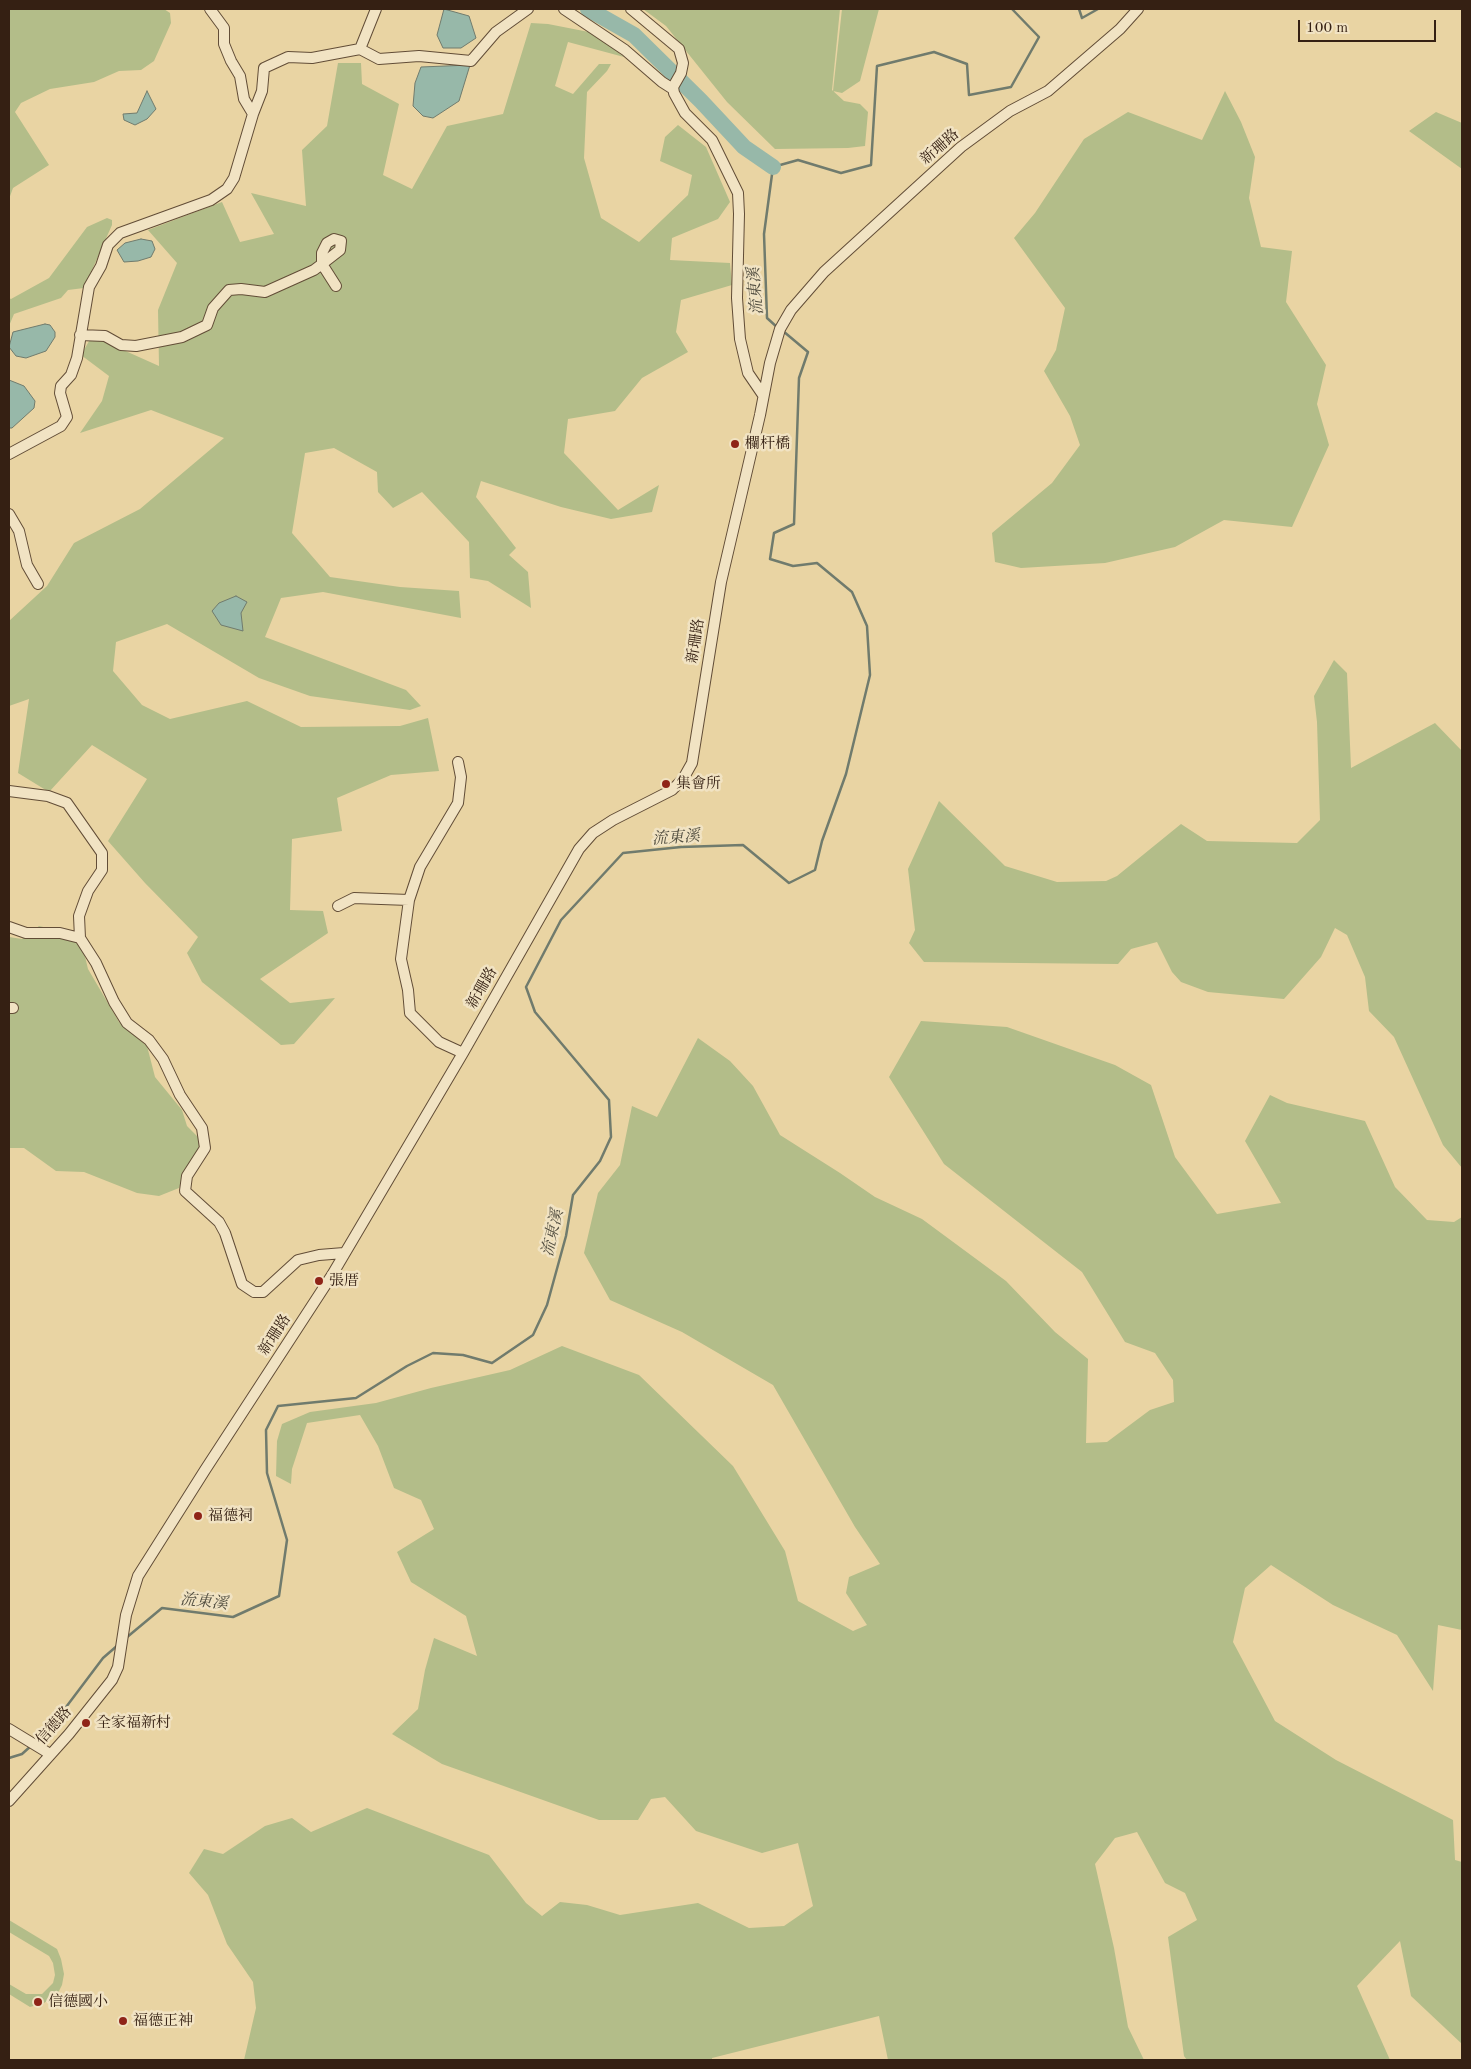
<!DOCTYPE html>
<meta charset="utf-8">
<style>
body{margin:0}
#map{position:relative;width:1471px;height:2069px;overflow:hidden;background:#e9d4a3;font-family:"Old Standard TT",serif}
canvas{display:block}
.frame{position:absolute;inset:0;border:10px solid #352013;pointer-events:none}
.scale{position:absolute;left:1298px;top:20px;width:138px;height:22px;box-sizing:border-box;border:2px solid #352013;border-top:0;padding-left:6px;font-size:15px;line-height:18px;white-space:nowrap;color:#352013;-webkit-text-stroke:4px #f1e3c3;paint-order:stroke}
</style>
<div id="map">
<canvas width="1471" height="2069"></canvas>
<div class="frame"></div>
<div class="scale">100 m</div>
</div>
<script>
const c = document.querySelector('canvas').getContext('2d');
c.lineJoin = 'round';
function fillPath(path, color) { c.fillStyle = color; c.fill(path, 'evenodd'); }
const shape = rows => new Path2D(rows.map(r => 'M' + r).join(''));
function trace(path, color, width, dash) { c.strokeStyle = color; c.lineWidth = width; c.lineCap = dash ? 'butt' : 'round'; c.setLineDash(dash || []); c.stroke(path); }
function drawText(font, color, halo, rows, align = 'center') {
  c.font = font + ' "Old Standard TT","Noto Serif TC",serif'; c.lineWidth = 5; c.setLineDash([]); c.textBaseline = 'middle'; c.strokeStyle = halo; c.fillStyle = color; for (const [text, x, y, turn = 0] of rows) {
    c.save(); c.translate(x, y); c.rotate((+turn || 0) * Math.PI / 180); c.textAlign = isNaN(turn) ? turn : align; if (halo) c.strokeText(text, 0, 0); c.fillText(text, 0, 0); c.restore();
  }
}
fillPath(shape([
 [9,9,164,9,170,13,171,23,154,61,141,70,119,71,94,82,50,89,21,103,15,112,49,165,13,188,9,199],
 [643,9,840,9,832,90,844,101,860,104,868,112,865,146,848,148,775,149,727,102,666,26],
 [842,9,879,9,860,81,842,93,833,91],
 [531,23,548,24,594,33,624,57,568,42,555,86,573,94,599,64,611,64,607,71,587,92,584,158,601,218,639,242,688,195,692,175,660,161,665,137,678,125,706,147,730,202,718,219,672,238,670,260,730,263,732,285,681,300,676,332,688,352,642,378,615,411,568,419,564,453,618,510,659,485,652,512,611,519,561,507,481,481,476,497,516,548,509,555,528,572,531,608,488,581,470,578,469,542,422,492,393,508,378,492,377,472,334,448,305,453,292,533,330,577,400,587,459,591,461,618,323,592,281,598,265,637,406,690,421,706,410,710,310,696,259,678,167,624,116,642,113,671,142,705,170,719,247,701,301,727,400,726,428,718,439,771,391,775,337,798,342,831,292,839,290,910,323,911,328,933,260,979,290,1003,335,998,294,1044,281,1045,202,982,187,953,198,937,145,883,108,841,147,779,92,745,49,792,18,773,29,699,9,706,9,621,47,586,74,543,140,509,224,438,151,410,80,433,102,401,109,376,81,355,92,336,159,366,158,310,177,263,148,230,222,202,240,242,274,234,251,193,306,206,302,150,327,126,338,63,361,63,362,84,399,104,383,175,412,189,447,126,503,114],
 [1225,91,1241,122,1255,157,1249,198,1261,247,1292,251,1286,302,1326,365,1317,404,1329,445,1292,527,1224,520,1175,547,1105,563,1021,568,995,562,992,533,1052,483,1080,445,1070,416,1044,371,1056,350,1065,308,1014,238,1035,213,1084,139,1128,112,1202,140],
 [1436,112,1462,123,1462,169,1409,131],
 [107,218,112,220,112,225,84,288,68,290,61,298,14,314,9,326,9,298,11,299,49,278,87,227],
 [1334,660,1347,673,1351,768,1435,723,1462,751,1462,1168,1443,1145,1394,1037,1369,1011,1365,977,1347,935,1335,928,1321,957,1284,999,1208,992,1181,982,1172,972,1157,942,1131,949,1118,964,924,962,909,943,915,930,908,869,939,801,1005,866,1057,882,1106,881,1117,876,1181,824,1207,841,1297,843,1320,820,1317,722,1314,696],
 [39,926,65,932,82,944,88,969,119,1022,147,1046,155,1077,182,1110,187,1126,202,1141,179,1188,159,1196,137,1193,84,1172,56,1171,24,1148,9,1148,9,937,22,939],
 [921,1021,1007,1027,1115,1065,1151,1085,1175,1157,1217,1214,1281,1203,1245,1141,1270,1095,1287,1103,1365,1121,1395,1187,1427,1220,1454,1222,1462,1217,1462,1630,1438,1625,1433,1691,1397,1635,1333,1605,1271,1565,1245,1588,1233,1642,1275,1721,1336,1760,1453,1820,1455,1860,1462,1862,1462,2044,1411,1996,1400,1941,1357,1986,1390,2060,1187,2060,1184,2056,1168,1937,1197,1920,1185,1893,1165,1883,1137,1832,1115,1838,1095,1864,1114,1948,1128,2027,1144,2060,888,2060,879,2016,712,2058,712,2060,244,2060,256,2008,253,1982,227,1944,208,1895,189,1873,204,1849,223,1854,265,1826,292,1818,311,1832,367,1808,489,1855,526,1903,542,1916,560,1902,587,1905,620,1915,698,1903,749,1928,784,1926,813,1906,798,1843,762,1853,696,1831,665,1797,651,1799,638,1820,599,1820,442,1764,392,1734,418,1709,425,1670,434,1638,477,1656,466,1616,411,1582,397,1552,434,1529,421,1500,394,1488,378,1446,360,1415,307,1423,292,1469,291,1484,276,1476,277,1441,282,1424,310,1412,376,1403,431,1388,510,1370,562,1346,639,1375,733,1466,785,1551,798,1601,853,1631,867,1625,846,1593,849,1577,880,1564,855,1527,773,1385,682,1332,610,1300,584,1253,598,1193,620,1165,632,1106,657,1117,698,1038,730,1061,753,1086,780,1135,840,1173,875,1197,922,1219,1006,1281,1055,1332,1088,1359,1086,1443,1107,1442,1150,1410,1174,1402,1173,1380,1155,1353,1125,1342,1082,1272,944,1164,889,1077],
 [9,1920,57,1949,61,1959,64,1974,62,1985,58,1993,44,2003,30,2007,9,1994,9,1984,26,1994,42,1994,53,1983,55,1975,53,1963,49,1956,9,1932]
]), '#b3bd89');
const water = shape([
 [444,9,469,16,476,38,461,48,443,48,437,35,444,9],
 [470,65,459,101,433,118,423,116,413,106,415,83,421,67,470,65],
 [147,91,156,109,147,119,135,125,124,120,123,114,137,113,147,91],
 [141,239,152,241,155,249,151,257,138,261,124,262,117,250,125,243,141,239],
 [45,324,50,325,55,332,55,337,46,351,26,358,16,356,9,347,13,332,45,324],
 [9,380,24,386,35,401,34,408,12,428,9,428,9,380],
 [236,596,247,602,241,613,243,631,221,625,212,611,219,603,236,596]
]);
fillPath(water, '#97b8a9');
trace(water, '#707b6d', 1);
trace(shape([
 [1079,9,1082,18,1098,9],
 [778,328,767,318,764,234,773,167,798,160,841,173,871,165,877,66,934,52,967,64,969,95,1011,87,1039,37,1012,9],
 [126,1638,162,1608,233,1617,279,1596,287,1540,267,1473,266,1430,278,1406,356,1398,407,1366,433,1353,463,1355,492,1363,533,1335,547,1305,566,1236,573,1195,600,1161,611,1137,609,1100,535,1012,526,987,561,920,623,853,681,847,743,845,789,883,815,870,822,841,846,774,870,675,867,626,852,592,817,563,793,566,770,559,774,533,794,524,799,378,808,352,783,331],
 [36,1741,51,1727,103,1658,118,1645],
 [9,1758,22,1754,32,1745]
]), '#707b6d', 2.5);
trace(shape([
 [588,9,634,35,701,101,744,147,773,167]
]), '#97b8a9', 16);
const minor = shape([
 [210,9,224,28,224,44,231,61,240,76,244,99,253,114],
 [564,9,625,50,662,82,673,89],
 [631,9,679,49,683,63,681,73,673,87,674,93,685,113,712,140,738,193,739,214,737,298,740,339,748,373,763,395],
 [360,49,376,9],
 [80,335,105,336,121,345,136,346,182,337,207,325,213,308,229,290,241,289,265,292,314,270,322,264,340,250,341,241,334,239,327,243,322,253,322,264,336,286],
 [9,454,61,426,67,417,60,393,61,386,71,375,77,358,89,287,101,266,108,245,120,233,211,200,227,189,234,178,253,114,262,91,264,68,288,57,312,58,360,49,379,59,419,56,471,61,496,32,528,9],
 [9,514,19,531,27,565,38,584],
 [458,762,461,777,458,803,420,867,409,900,401,959,408,990,410,1013,439,1042,463,1053],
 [9,791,48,796,67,803,102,853,102,870,88,891,79,916,80,938,96,963,114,1002,127,1023,149,1040,163,1059,180,1095,202,1128,205,1148,187,1176,185,1191,219,1222,225,1233,242,1284,254,1292,263,1292,298,1260,319,1255,344,1253],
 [338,906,354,898,409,900],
 [9,927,26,933,60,933,80,938],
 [9,1008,13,1008],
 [9,1729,50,1754],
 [9,1801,69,1734,112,1680,118,1667,126,1615,138,1576,205,1470,332,1275,463,1053,579,849,593,833,613,820,672,790,683,779,692,763,721,582,760,415,770,363,780,329,791,310,824,272,961,147,1010,111,1048,91,1120,29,1138,9]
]);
trace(minor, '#624d37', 12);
trace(minor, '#f1e3c3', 10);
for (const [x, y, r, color] of [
 [735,444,5,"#8f2418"],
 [666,784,5,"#8f2418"],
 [319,1281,5,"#8f2418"],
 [198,1516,5,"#8f2418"],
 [86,1723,5,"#8f2418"],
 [38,2002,5,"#8f2418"],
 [123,2021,5,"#8f2418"]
]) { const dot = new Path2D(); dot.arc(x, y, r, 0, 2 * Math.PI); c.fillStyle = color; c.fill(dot); trace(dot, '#f1e3c3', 2); }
drawText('15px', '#352013', '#f1e3c3', [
 ["新珊路",940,147,-41],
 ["新珊路",696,641,-81],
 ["新珊路",482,988,-60],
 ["新珊路",275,1335,-57],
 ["信德路",54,1726,-49]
]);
drawText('15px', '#352013', '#f1e3c3', [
 ["欄杆橋",745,444],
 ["集會所",676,784],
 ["張厝",329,1281],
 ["福德祠",208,1516],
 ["全家福新村",96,1723],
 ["信德國小",48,2002],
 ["福德正神",133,2021]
], 'left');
drawText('italic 16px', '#524e40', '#f1e3c3', [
 ["流東溪",756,291,-95],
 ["流東溪",676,838,-4],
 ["流東溪",553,1233,-77],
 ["流東溪",204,1602,6]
]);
</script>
